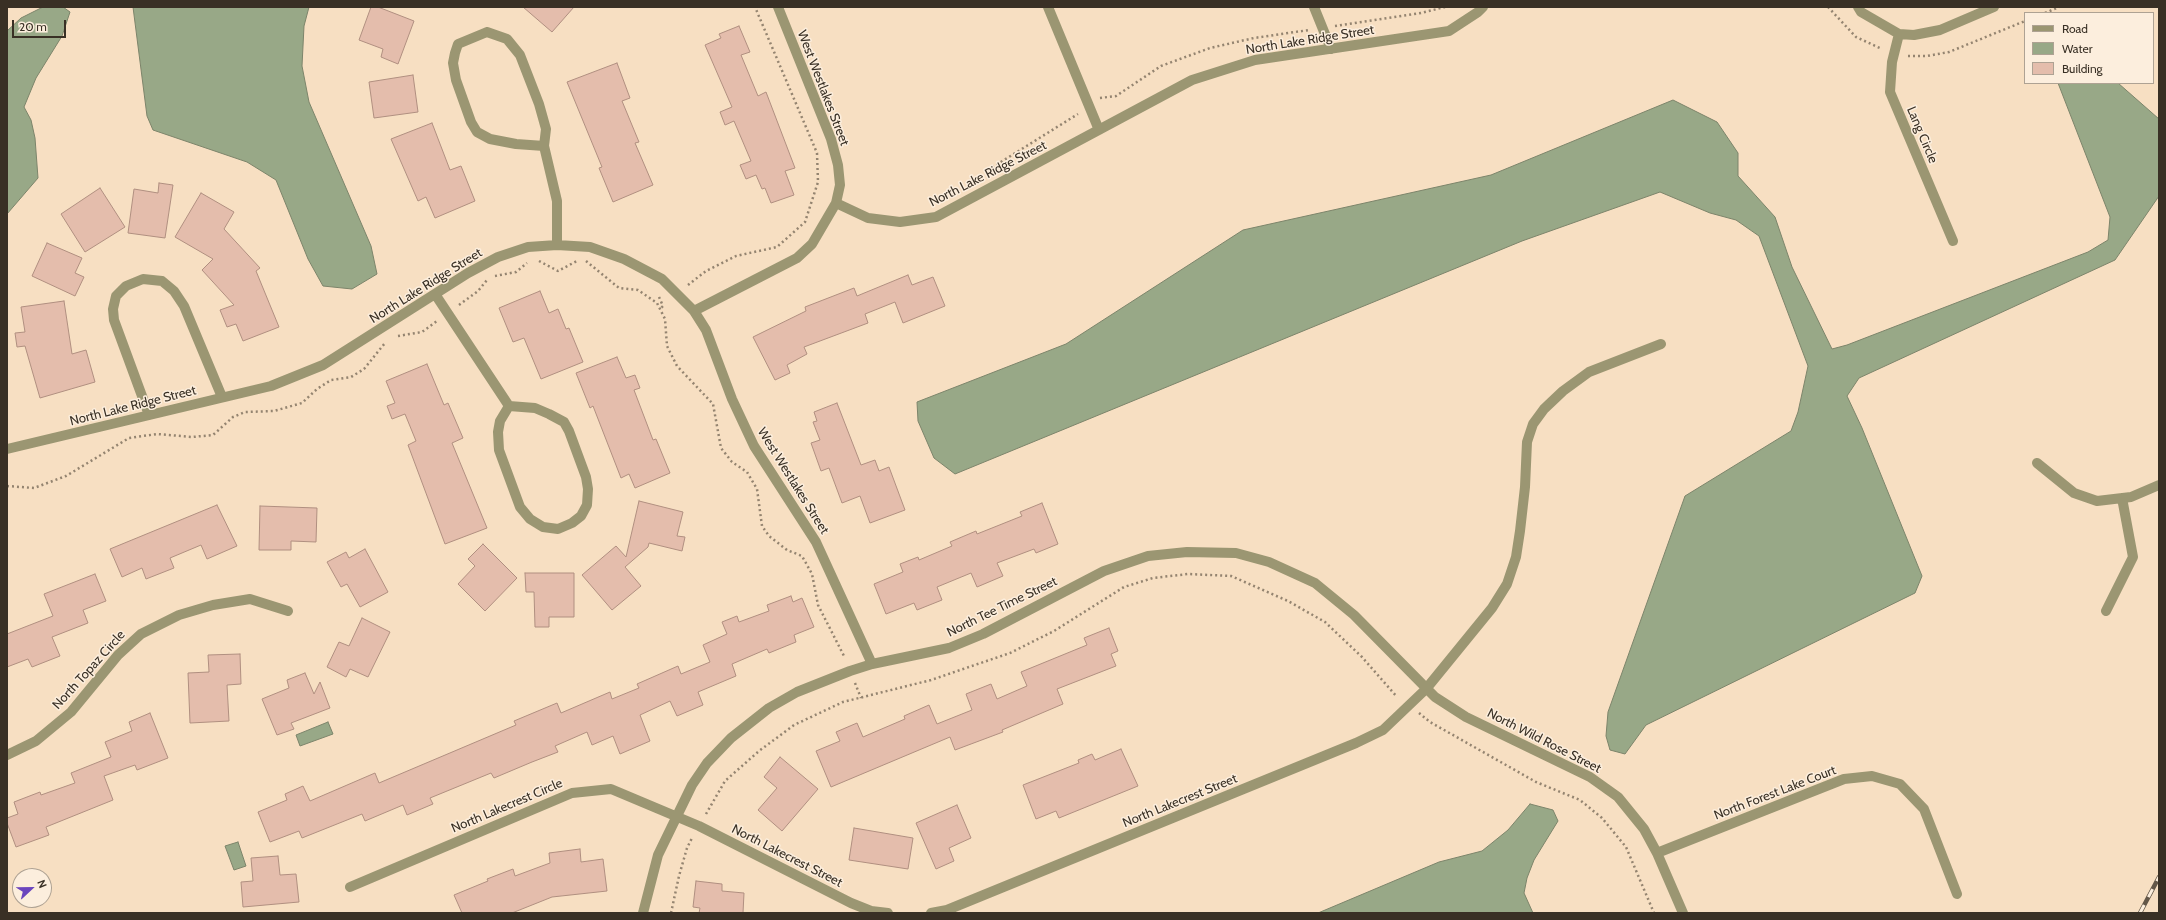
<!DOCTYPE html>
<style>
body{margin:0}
#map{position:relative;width:2166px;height:920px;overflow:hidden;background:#f7dfc2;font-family:Cabin,sans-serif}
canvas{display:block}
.frame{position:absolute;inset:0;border:8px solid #393025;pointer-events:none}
.legend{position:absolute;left:2024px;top:12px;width:130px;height:72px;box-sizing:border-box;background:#fceedd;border:1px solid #aea293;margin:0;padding:5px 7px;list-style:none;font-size:12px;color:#393025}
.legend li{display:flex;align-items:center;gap:8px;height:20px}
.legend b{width:20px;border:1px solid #aea293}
.north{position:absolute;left:12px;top:868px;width:40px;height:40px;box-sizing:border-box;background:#fceedd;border:1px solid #aea293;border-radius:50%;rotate:68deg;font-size:11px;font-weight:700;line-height:16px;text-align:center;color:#393025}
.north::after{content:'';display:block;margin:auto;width:14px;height:18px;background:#6b45be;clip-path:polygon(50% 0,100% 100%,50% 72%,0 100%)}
.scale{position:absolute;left:12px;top:20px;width:54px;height:18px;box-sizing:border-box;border:2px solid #393025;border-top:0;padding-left:5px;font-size:12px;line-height:14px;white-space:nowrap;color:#393025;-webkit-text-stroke:3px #fceedd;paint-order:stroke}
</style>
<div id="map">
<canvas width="2166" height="920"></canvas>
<div class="frame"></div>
<ul class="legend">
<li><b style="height:5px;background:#9b9672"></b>Road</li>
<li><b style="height:11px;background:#98a887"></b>Water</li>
<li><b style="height:11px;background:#e4bdac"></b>Building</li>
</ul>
<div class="north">N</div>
<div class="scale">20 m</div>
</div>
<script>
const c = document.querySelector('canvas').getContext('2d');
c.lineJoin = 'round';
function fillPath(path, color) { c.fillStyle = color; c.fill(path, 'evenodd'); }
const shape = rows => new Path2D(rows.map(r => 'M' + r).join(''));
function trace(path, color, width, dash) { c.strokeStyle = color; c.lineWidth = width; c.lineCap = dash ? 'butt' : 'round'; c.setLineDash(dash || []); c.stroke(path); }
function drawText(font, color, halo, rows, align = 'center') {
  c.font = font + ' Cabin,sans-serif'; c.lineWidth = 3; c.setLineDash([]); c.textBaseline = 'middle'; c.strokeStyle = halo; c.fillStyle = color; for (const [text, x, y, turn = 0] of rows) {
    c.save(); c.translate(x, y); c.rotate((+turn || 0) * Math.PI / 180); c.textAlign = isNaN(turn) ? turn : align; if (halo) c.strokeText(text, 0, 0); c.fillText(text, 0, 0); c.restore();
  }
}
const water = shape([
 [43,7,63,7,70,12,62,36,36,78,24,107,31,120,35,138,38,178,7,214,7,31,21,18,43,7],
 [133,7,309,7,304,26,302,66,309,102,371,246,377,274,352,289,323,286,308,259,276,180,247,162,153,130,147,116,133,7],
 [2058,83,2118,83,2159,119,2159,196,2115,260,1859,378,1847,396,1862,428,1922,576,1915,593,1646,725,1625,754,1610,750,1606,736,1608,712,1685,496,1791,431,1798,412,1808,366,1759,236,1736,220,1710,213,1660,192,1522,241,955,474,934,458,918,421,917,402,1066,344,1243,230,1491,175,1673,100,1717,122,1738,153,1738,176,1775,217,1792,267,1832,349,1847,345,2088,252,2108,240,2110,217,2058,83],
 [328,722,333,734,300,746,296,735,328,722],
 [1530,804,1553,810,1558,821,1534,860,1527,878,1524,893,1533,913,1318,913,1439,862,1482,851,1508,830,1530,804],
 [238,842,246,866,234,870,225,846,238,842]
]);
fillPath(water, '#98a887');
trace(water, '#7c846a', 1);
const building = shape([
 [371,7,378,7,414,21,398,64,381,57,383,49,359,40,371,7],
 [523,7,574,7,552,32,523,7],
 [739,26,750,52,741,55,758,96,766,92,795,168,785,171,794,195,771,203,765,188,762,189,756,175,746,179,740,165,751,161,734,121,725,125,720,112,732,107,705,45,721,38,719,34,739,26],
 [617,63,630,98,622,101,639,142,635,143,653,185,613,202,599,168,602,167,567,82,617,63],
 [413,75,418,112,374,118,369,82,413,75],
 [432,123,450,170,461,166,475,201,435,218,426,197,418,201,391,139,432,123],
 [159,183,173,185,165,238,128,233,134,189,158,193,159,183],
 [100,188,125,227,85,252,61,214,100,188],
 [201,193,234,212,224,229,260,268,256,271,279,327,243,341,236,324,227,327,220,310,234,305,202,270,213,259,175,237,201,193],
 [47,243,82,258,75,273,84,277,75,296,32,276,47,243],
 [908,275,912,285,933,277,945,306,903,323,895,302,865,314,868,323,804,347,807,354,787,365,790,373,775,380,753,337,806,311,805,307,854,288,857,296,908,275],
 [540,291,549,313,558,309,566,329,569,328,583,362,541,379,524,338,513,342,499,308,540,291],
 [64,301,72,354,86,350,95,382,40,398,25,346,17,347,15,333,25,332,21,307,64,301],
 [617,357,626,378,635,375,640,388,634,390,653,440,656,439,670,473,635,488,629,474,621,478,593,406,590,408,576,373,617,357],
 [427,364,444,405,448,403,463,438,452,443,487,528,445,544,408,445,416,441,405,414,392,419,387,406,395,403,386,381,427,364],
 [837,403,861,465,875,460,879,471,889,467,905,510,870,523,860,496,842,503,829,468,821,471,811,443,820,440,813,422,817,421,814,412,837,403],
 [639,501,683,512,677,536,685,537,682,551,649,543,648,547,625,567,641,586,612,610,582,575,616,546,626,557,639,501],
 [1042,503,1058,544,1036,553,1034,549,997,563,1003,576,977,587,971,573,937,587,942,600,917,610,914,603,886,614,874,584,903,572,900,564,918,557,919,560,952,546,950,542,976,531,977,534,1022,516,1020,512,1042,503],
 [217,505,237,546,207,559,201,545,170,558,174,568,146,579,142,568,122,577,110,549,217,505],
 [260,506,317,508,316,542,291,541,291,550,259,550,260,506],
 [483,544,517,578,485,611,458,584,475,566,468,559,483,544],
 [365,549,388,592,360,607,347,584,341,587,327,562,346,552,349,558,365,549],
 [525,573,574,573,574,617,549,617,549,627,535,627,534,592,526,592,525,573],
 [95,574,106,601,83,610,88,623,52,637,60,656,32,667,28,659,7,667,7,634,53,616,44,594,95,574],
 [791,596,793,602,802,598,814,627,794,635,796,642,769,653,767,649,732,664,736,676,698,692,703,705,677,716,670,701,640,715,650,741,620,754,613,736,592,745,587,732,555,746,558,752,532,762,494,778,491,773,430,798,433,804,407,815,403,805,365,821,362,814,302,838,299,831,270,842,258,812,287,800,285,794,303,786,310,801,375,773,379,783,516,725,514,721,557,703,561,713,610,692,612,699,639,688,637,684,678,666,681,674,710,662,703,645,727,634,722,622,737,616,739,622,769,611,767,605,791,596],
 [362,618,390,632,368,677,350,669,346,677,327,667,339,642,349,646,362,618],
 [1109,628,1118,651,1111,654,1116,666,1057,689,1063,704,1002,730,1003,732,955,750,950,737,831,787,816,751,840,741,836,732,857,723,863,737,905,719,904,716,929,705,937,724,972,710,966,694,991,684,997,699,1027,686,1021,672,1087,645,1084,638,1109,628],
 [240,654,241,684,227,685,229,721,190,723,188,673,209,672,208,655,240,654],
 [305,673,314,694,320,682,330,708,291,723,294,729,277,735,262,699,289,688,287,680,305,673],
 [150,713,168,758,137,770,135,765,104,776,113,800,46,827,49,835,16,847,7,823,7,818,18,814,14,802,40,792,41,795,75,783,71,773,111,757,105,742,132,731,129,722,150,713],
 [1121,749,1138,786,1059,818,1056,811,1036,819,1023,785,1079,763,1078,760,1092,754,1095,760,1121,749],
 [780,757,818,789,782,831,758,810,777,788,764,777,780,757],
 [957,805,971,838,949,848,954,861,936,869,916,823,957,805],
 [854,828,913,838,908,869,849,860,854,828],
 [580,849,581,862,603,859,607,891,552,897,512,913,462,913,454,895,488,881,487,879,513,869,515,876,550,863,549,853,580,849],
 [278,856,280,875,296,874,299,902,243,907,241,882,253,881,251,858,278,856],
 [696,881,722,884,722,891,744,893,743,913,699,913,700,908,693,907,696,881]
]);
fillPath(building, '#e4bdac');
trace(building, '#b08f80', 1);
trace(shape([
 [1828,7,1856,37,1882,49],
 [2045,13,2059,7],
 [1335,26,1421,13,1445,7],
 [1908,56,1927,56,1949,52,2025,21],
 [1100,98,1116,96,1161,66,1210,48,1254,38,1309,30],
 [988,170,1078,114],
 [539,261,558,271,577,261],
 [586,261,619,288,638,290,657,303,665,319,667,346,677,366,713,404,721,448,732,462,747,472,757,489,762,526,769,536,787,550,802,556,812,574,818,605,845,658],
 [495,276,516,272,527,263],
 [688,285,706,271,736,256,777,247,805,222,818,182,817,153,755,7],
 [659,297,663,306,660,309],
 [459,305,478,291,487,280],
 [398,336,422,332,437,321],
 [7,486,34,488,66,476,129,438,157,434,192,437,213,435,233,417,245,412,274,411,302,403,317,389,331,380,351,377,364,369,385,343],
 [855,683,861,698],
 [1419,713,1430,722,1536,782,1580,800,1602,818,1626,847,1654,913],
 [706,814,725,781,759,751,794,725,843,702,931,680,1010,653,1054,631,1124,587,1153,578,1188,574,1231,576,1288,601,1325,622,1362,657,1397,697],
 [671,913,679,876,687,848,692,838]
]), '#948470', 2.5, [2, 3]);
trace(shape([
 [1048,7,1099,130],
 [1314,7,1331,49],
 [1858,7,1861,12,1899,34,1914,35,1940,30,1994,7],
 [487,32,507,39,520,55,539,104,546,129,544,146,516,144,490,139,477,132,471,122,456,80,453,63,455,53,458,44,487,32],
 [1899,34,1892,62,1890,92,1953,241],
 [544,146,557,201,557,245],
 [836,203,868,218,900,222,936,217,1192,80,1255,60,1449,31,1478,12,1483,7],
 [435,294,509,406],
 [694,311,797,258,812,244,836,203,840,185,838,165,831,139,778,7],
 [509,406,535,408,549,414,564,422,569,431,586,477,588,489,587,505,581,516,572,523,558,529,543,527,530,519,520,507,499,450,498,432,500,421,509,406],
 [149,415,114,320,113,309,116,296,126,286,143,279,162,281,174,291,184,306,222,397],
 [7,449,271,386,323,365,468,273,498,257,528,247,557,245,590,247,624,259,662,279,694,311,706,330,732,399,754,446,816,542,872,664],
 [2037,463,2074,493,2097,501,2131,497,2159,485],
 [2106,611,2133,557,2122,498],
 [7,755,36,741,71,712,118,655,141,634,179,615,213,605,250,599,288,611],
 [1657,853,1844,779,1872,776,1900,784,1924,809,1957,894],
 [350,887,572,793,611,789,699,826,851,903,871,911,888,913],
 [643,913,658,855,692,785,707,763,731,738,769,708,797,692,850,671,872,664,949,648,983,634,1104,571,1148,556,1187,552,1236,553,1269,562,1315,583,1354,615,1435,697,1466,717,1590,777,1618,797,1644,829,1657,853,1683,913],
 [931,913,947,910,1356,743,1383,730,1426,689,1492,608,1507,584,1516,557,1520,531,1525,487,1527,442,1533,424,1544,409,1563,391,1589,372,1661,344]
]), '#9b9672', 10);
const rail = shape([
 [2140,913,2159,877]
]);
trace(rail, '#635748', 4.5);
trace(rail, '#fceedd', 3, [9]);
drawText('13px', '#393025', '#fceedd', [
 ["North Lake Ridge Street",1310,40,-9],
 ["West Westlakes Street",823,88,69],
 ["Lang Circle",1922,135,67],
 ["North Lake Ridge Street",988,174,-27],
 ["North Lake Ridge Street",426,286,-32],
 ["North Lake Ridge Street",133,406,-14],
 ["West Westlakes Street",793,481,58],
 ["North Tee Time Street",1002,607,-26],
 ["North Topaz Circle",89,670,-48],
 ["North Wild Rose Street",1544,741,27],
 ["North Forest Lake Court",1775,793,-21],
 ["North Lakecrest Street",1180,801,-22],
 ["North Lakecrest Circle",507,806,-23],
 ["North Lakecrest Street",787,856,27]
]);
</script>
